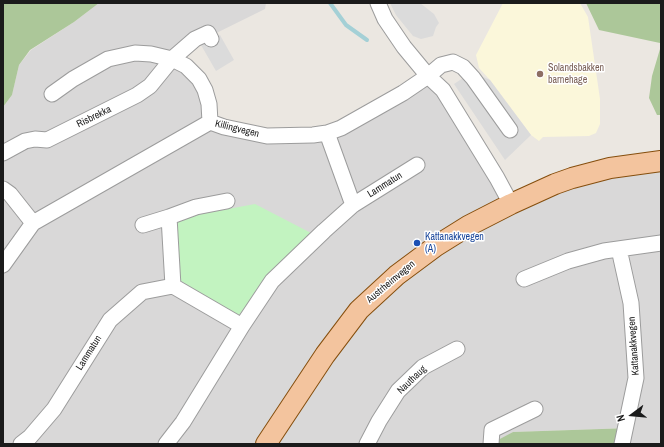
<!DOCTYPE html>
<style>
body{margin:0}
#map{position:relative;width:664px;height:447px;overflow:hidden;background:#ebe7e1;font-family:"Archivo Narrow",sans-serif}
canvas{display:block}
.frame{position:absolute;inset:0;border:4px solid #1b1b1b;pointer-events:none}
.north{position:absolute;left:612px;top:395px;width:40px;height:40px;-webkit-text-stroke:3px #fff;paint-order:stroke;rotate:254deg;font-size:11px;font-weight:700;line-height:16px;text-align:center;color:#1b1b1b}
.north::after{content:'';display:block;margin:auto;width:14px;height:18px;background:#1b1b1b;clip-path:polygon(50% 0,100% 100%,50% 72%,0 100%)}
</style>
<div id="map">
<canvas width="664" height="447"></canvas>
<div class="frame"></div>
<div class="north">N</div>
</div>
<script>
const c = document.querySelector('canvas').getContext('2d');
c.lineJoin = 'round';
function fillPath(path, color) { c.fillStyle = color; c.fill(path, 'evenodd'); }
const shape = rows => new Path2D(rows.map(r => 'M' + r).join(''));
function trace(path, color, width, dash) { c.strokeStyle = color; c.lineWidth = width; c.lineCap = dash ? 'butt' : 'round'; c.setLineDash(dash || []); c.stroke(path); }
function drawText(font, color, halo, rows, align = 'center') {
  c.font = font + ' "Archivo Narrow",sans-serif'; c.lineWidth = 3; c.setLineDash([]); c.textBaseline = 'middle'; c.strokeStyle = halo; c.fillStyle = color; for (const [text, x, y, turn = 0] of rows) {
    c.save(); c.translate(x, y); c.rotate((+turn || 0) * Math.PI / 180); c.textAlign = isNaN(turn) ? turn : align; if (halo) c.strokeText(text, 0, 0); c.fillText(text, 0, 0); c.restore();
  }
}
fillPath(shape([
 [99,3,266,3,265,9,190,46,180,56,214,115,242,124,273,133,347,124,434,79,495,186,532,199,661,163,661,444,622,444,630,428,513,432,497,444,3,444,3,107,12,95,19,65,31,50,74,22]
]), '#d9d8d8');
fillPath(shape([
 [503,3,580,3,588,17,600,99,600,124,596,133,589,136,543,137,539,141,531,135,490,80,479,68,476,55]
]), '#fbf7da');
fillPath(shape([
 [3,3,99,3,74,22,30,50,19,65,12,95,3,107],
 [586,3,661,3,661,115,657,115,649,98,652,76,660,49,660,43,599,30],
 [631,428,622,444,497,444,498,440,513,432]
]), '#acc799');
fillPath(shape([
 [255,204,311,233,237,317,178,279,174,219]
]), '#c2f3c0');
fillPath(shape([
 [390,3,420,3,434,14,439,23,436,27,433,36,421,39,413,36,396,15],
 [220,35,234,60,216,71,201,45],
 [472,72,490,80,531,135,505,160,454,84]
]), '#dbdbdb');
trace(shape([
 [330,3,346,25,367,40]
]), '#a4d0d6', 4);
const minor = shape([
 [378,3,385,19,404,47,428,76,443,90,497,178,511,204],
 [210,122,209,104,205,90,199,79,186,66,172,59,195,39,208,33,211,39],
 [327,133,353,205],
 [3,153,25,141,35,139,47,140,137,95,150,86,172,59,151,54,135,53,108,59,73,79,52,94],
 [3,189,10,194,33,223],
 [143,225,169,217],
 [619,249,631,303,636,378,622,444],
 [3,265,33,223,210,122,224,127,267,136,313,135,327,133,341,128,403,93,428,76,441,65,453,62,463,67,473,78,510,130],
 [524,279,568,261,604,251,661,243],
 [173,286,169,217,196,207,227,201],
 [21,444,30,437,54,409,110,320,142,292,173,286,242,326],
 [166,444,183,422,242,326,272,281,324,231,353,205,417,165],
 [367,444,379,421,398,391,423,367,457,349],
 [491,444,492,430,535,409]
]);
const major = shape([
 [266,444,325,355,359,310,397,275,436,246,468,226,511,204,555,184,572,178,610,168,661,161]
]);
trace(minor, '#9c9c9c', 17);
trace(major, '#854e0d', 22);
trace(minor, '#fff', 15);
trace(major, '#f3c49e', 20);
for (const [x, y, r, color] of [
 [540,74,4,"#8d6e63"],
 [417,243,4,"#1a4fb4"]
]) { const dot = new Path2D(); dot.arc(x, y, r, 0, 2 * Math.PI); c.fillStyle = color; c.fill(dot); trace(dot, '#fff', 1.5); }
drawText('10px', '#785e54', '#fff', [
 ["Solandsbakken",548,68],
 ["barnehage",548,80]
], 'left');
drawText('10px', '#1b1b1b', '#fff', [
 ["Risbrekka",94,117,-26],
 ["Killingvegen",237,129,14],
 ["Lammatun",385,185,-32],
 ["Austrheimvegen",391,282,-40],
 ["Kattanakkvegen",634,346,-94],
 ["Lammatun",89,353,-58],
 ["Nauthaug",412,380,-44]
]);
drawText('10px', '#164399', '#fff', [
 ["Kattanakkvegen",425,237],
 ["(A)",425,249]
], 'left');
</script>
